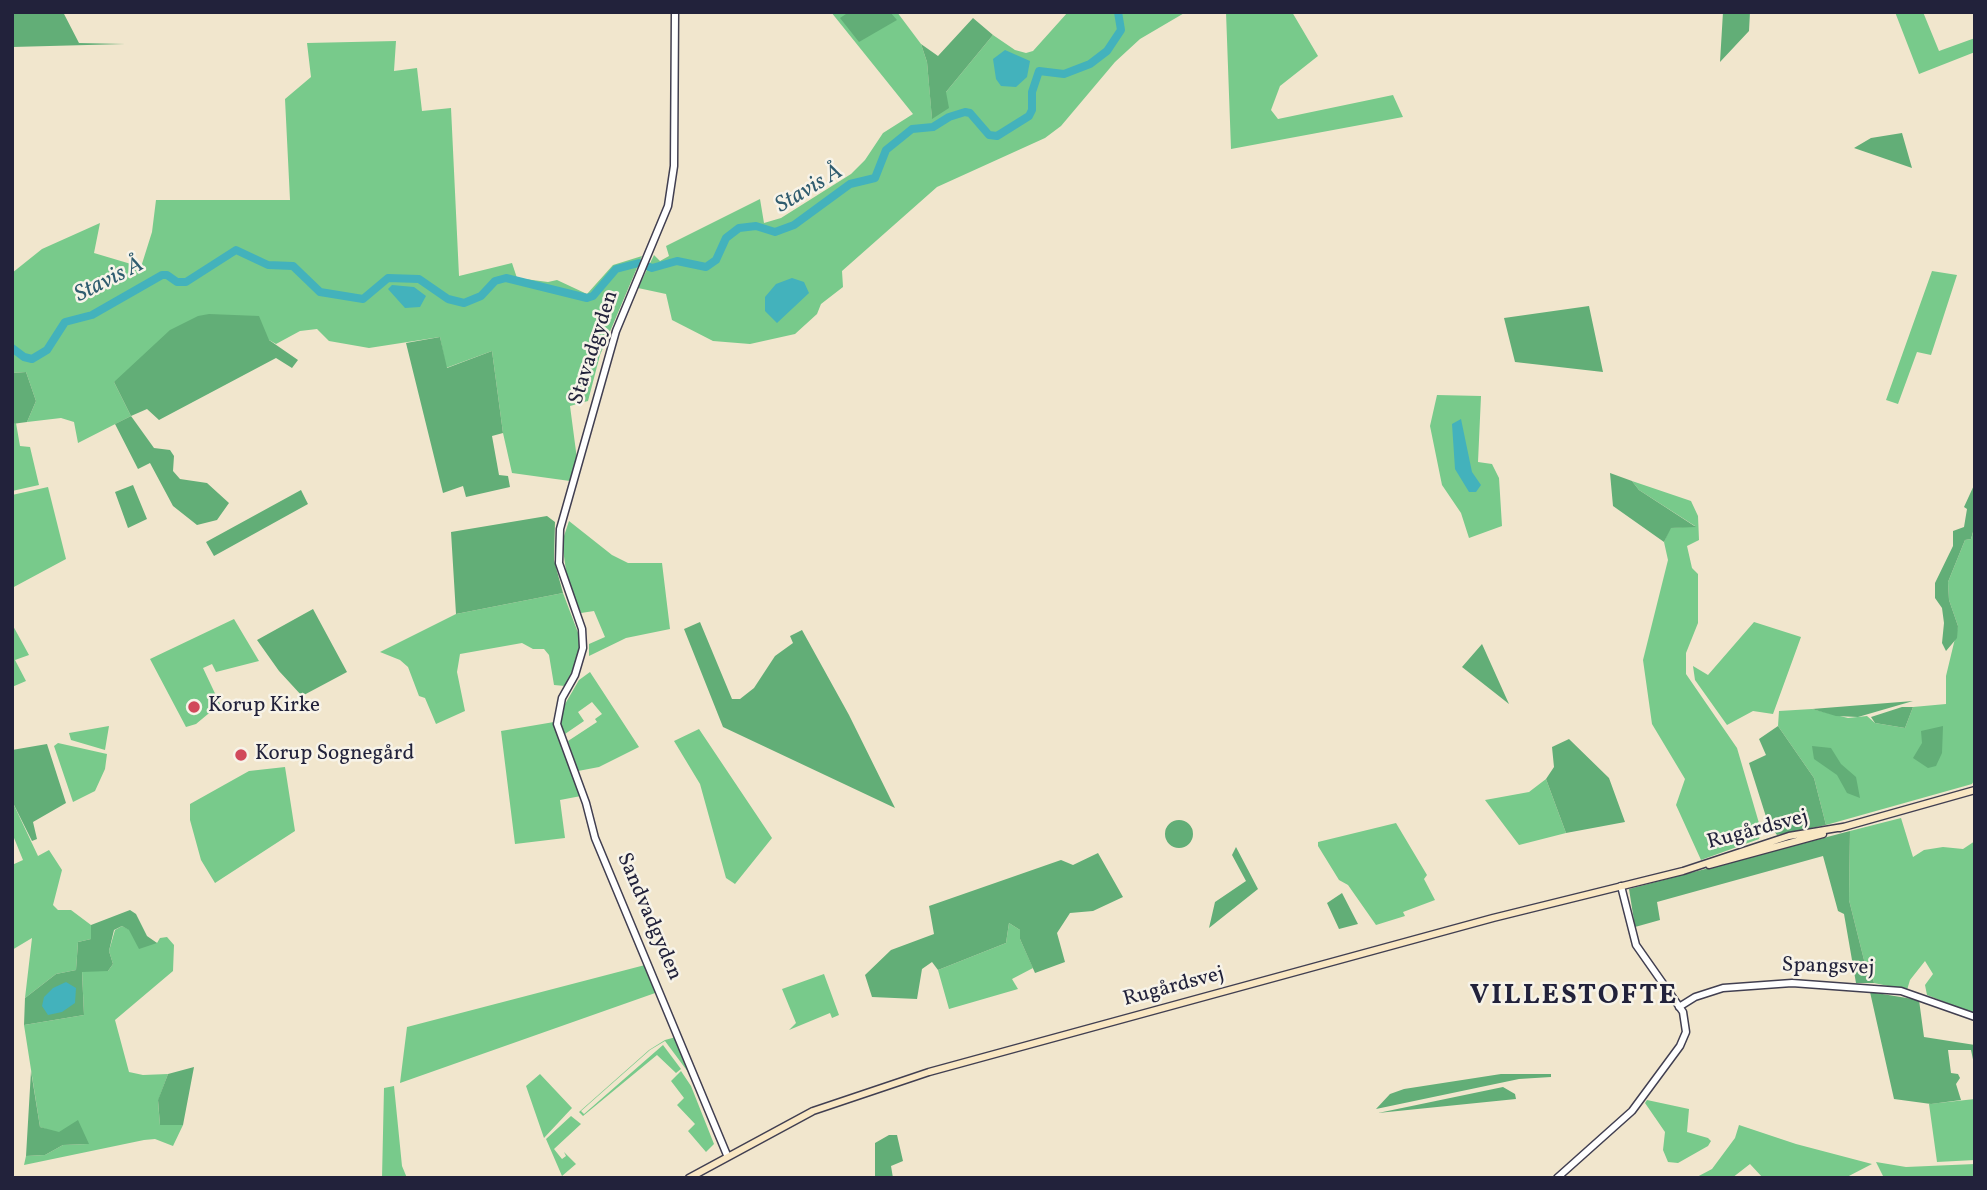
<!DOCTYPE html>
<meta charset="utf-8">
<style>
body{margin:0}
#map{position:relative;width:1987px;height:1190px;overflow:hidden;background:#f1e6cd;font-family:Vollkorn,serif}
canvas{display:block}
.frame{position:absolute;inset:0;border:14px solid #22223b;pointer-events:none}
</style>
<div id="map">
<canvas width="1987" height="1190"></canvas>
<div class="frame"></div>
</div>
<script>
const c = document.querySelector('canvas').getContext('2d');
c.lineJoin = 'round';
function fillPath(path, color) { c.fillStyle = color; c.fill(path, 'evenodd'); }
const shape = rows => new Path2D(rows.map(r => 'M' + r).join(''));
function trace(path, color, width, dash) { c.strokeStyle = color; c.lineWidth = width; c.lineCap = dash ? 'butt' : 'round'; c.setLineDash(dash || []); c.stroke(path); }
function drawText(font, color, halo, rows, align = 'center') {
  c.font = font + ' Vollkorn,serif'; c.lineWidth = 5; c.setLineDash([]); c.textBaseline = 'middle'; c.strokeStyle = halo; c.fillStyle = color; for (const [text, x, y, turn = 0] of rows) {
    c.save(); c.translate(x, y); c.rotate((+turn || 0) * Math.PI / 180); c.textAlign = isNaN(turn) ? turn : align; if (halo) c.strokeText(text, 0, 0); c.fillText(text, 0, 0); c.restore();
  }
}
fillPath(shape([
 [831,12,897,12,921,44,927,62,932,118,946,92,993,35,1015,50,1026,53,1033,51,1068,12,1186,12,1140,39,1115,62,1061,126,1045,138,937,187,842,271,843,287,821,304,817,314,795,334,750,344,713,341,672,320,666,294,638,288,654,255,660,261,669,256,666,246,760,199,764,223,781,218,851,174,865,160,883,133,913,114],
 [1226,12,1292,12,1318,56,1280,86,1271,110,1278,119,1393,95,1403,117,1231,149],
 [1895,12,1923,12,1939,51,1975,38,1975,52,1919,74],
 [396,41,394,71,417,68,422,111,451,108,459,276,512,263,517,278,548,282,557,280,587,294,613,265,642,256,600,355,588,401,570,406,577,459,570,481,512,473,503,433,492,351,446,368,440,337,369,348,329,341,317,329,300,331,276,344,269,340,114,382,131,416,78,443,74,422,61,418,27,422,36,401,26,372,12,373,12,273,42,249,100,223,94,253,141,267,152,232,156,200,290,200,285,99,311,77,307,43],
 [1932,271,1957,275,1931,355,1917,352,1898,404,1886,400],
 [1437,395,1481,396,1478,462,1492,464,1499,478,1502,526,1469,538,1461,513,1442,485,1430,426],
 [16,423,20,446,30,447,39,485,12,491,12,424],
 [1632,481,1691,501,1698,516,1699,540,1687,546,1692,568,1698,574,1698,623,1686,653,1686,674,1737,748,1761,830,1759,839,1701,860,1676,805,1685,779,1652,724,1643,660,1668,560,1664,542,1670,528,1695,526,1639,490],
 [48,487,66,559,12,588,12,495],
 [569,521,612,555,628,563,662,563,670,629,626,638,589,656,589,644,605,637,594,611,581,613,567,578,562,542],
 [1975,525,1975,779,1972,784,1826,825,1814,778,1778,726,1779,711,1812,709,1848,718,1867,716,1875,723,1905,728,1913,707,1946,704,1946,676,1958,626,1949,600,1948,582,1965,540,1971,539],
 [563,593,580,638,580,654,565,686,554,685,549,655,544,649,533,649,522,643,460,654,457,672,465,711,436,724,425,698,419,696,408,667,400,660,380,652,456,614],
 [234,619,259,661,216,672,212,664,203,668,220,704,196,724,186,727,150,659],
 [1754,622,1801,637,1773,714,1753,711,1727,725,1695,680,1693,666,1708,675],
 [12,624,29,655,15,660,26,681,12,687],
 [590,672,639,747,599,767,578,771,568,741,597,722,595,719,602,714,592,702,578,712,584,721,565,734,561,724,561,711,579,680],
 [554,722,581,796,560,800,565,838,515,844,501,731],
 [109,726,105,750,71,740,69,733],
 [699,729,772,838,735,884,726,878,700,784,674,741],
 [58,743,107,754,105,769,95,791,73,802,54,746],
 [285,767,295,831,215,883,201,860,190,820,190,804,249,771],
 [1546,779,1566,833,1519,845,1485,800,1529,792],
 [12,801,38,856,49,850,62,870,53,905,58,910,71,910,91,925,91,939,78,942,76,970,56,974,25,998,32,938,12,950,12,865,23,860,12,833],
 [1901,818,1913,857,1924,850,1943,847,1963,849,1975,841,1975,1014,1927,995,1925,985,1933,974,1925,961,1910,980,1907,990,1874,983,1872,974,1866,968,1849,900,1850,831],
 [1396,823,1427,875,1424,879,1435,900,1403,912,1405,916,1376,925,1348,885,1339,880,1318,846,1318,842],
 [1009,923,1020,930,1020,939,1033,968,1012,979,1018,989,949,1009,938,970,1006,943],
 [122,926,157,943,160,938,167,937,174,945,173,971,115,1020,129,1072,143,1075,168,1074,158,1101,160,1125,183,1125,173,1146,155,1139,144,1140,24,1165,26,1156,45,1155,63,1145,88,1144,40,1127,24,1025,84,1015,82,971,108,971,113,964,109,951,115,930],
 [645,965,658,992,400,1083,407,1027],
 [824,974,839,1015,832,1018,830,1013,789,1030,796,1023,782,989],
 [676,1037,694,1080,665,1041,650,1050,581,1111,584,1114,663,1045,681,1069,676,1073,657,1055,583,1116,579,1112,649,1050,665,1040],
 [681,1071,691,1086,714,1144,706,1152,688,1131,695,1124,677,1105,684,1098,671,1081],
 [540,1074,572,1108,544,1138,526,1086],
 [394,1086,402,1166,407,1178,382,1178,384,1088],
 [1975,1099,1975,1160,1937,1162,1929,1104],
 [1647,1100,1689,1109,1687,1132,1708,1138,1711,1141,1708,1146,1678,1163,1668,1162,1663,1150,1665,1132,1645,1103],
 [571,1116,581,1124,554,1149,562,1159,566,1156,564,1152,576,1164,562,1176,546,1139],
 [1739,1125,1796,1144,1872,1164,1845,1178,1763,1178,1750,1164,1732,1178,1695,1178,1712,1169,1735,1138],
 [1876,1162,1906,1167,1975,1164,1975,1178,1884,1178]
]), '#78ca8b');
fillPath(shape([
 [12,12,63,12,79,43,125,44,12,47],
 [849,12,890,12,897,20,859,42,840,18],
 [1723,12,1750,12,1749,31,1720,62],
 [973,18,993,35,946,92,949,108,932,119,927,62,921,44,938,56],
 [1902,133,1912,168,1854,148,1871,138],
 [1589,306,1603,372,1515,362,1504,318],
 [209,314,259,316,269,340,298,360,292,368,276,358,159,420,147,409,131,416,154,448,170,450,174,456,173,471,180,479,207,483,229,503,217,520,197,525,173,506,150,463,138,469,115,424,131,416,114,382,170,330,198,316],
 [440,337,447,368,492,351,503,433,492,436,499,475,508,476,510,487,466,497,463,486,443,493,406,343],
 [26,372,36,401,27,422,12,424,12,373],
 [1610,473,1632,481,1639,490,1696,527,1671,528,1664,542,1613,506],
 [1975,483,1975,525,1971,539,1965,540,1948,582,1949,600,1958,626,1957,638,1946,651,1942,643,1944,623,1942,608,1935,598,1935,583,1953,546,1953,531,1964,527,1967,509,1964,507],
 [133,485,147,519,128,528,115,492],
 [301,490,308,504,214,556,206,542],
 [547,516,555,522,554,560,563,593,456,614,451,532],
 [313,609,347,672,302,696,279,671,257,640],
 [700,622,732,699,740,699,754,688,775,656,793,643,790,636,802,630,849,715,895,808,723,727,684,629],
 [1482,644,1509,704,1462,667],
 [1913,701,1858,717,1836,716,1812,709],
 [1902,707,1913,707,1905,728,1875,723,1871,717],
 [1778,726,1814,778,1826,825,1777,835,1768,823,1749,763,1766,755,1759,739],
 [1943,726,1942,753,1936,766,1928,768,1913,758,1922,743,1921,731],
 [1569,739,1609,778,1625,822,1566,833,1546,779,1554,767,1552,747],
 [47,744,66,803,33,822,37,839,32,841,12,801,12,750],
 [1812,746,1831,748,1841,764,1856,777,1860,798,1847,793,1837,775,1814,759],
 '1165 834a14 14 0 1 1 28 0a14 14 0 1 1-28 0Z',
 [1850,831,1849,900,1866,968,1872,974,1874,983,1856,983,1844,914,1838,911,1823,856,1657,902,1660,920,1635,927,1629,889],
 [1236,847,1258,889,1209,928,1215,902,1246,881,1232,855],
 [1098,853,1123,897,1093,911,1070,913,1057,933,1065,962,1035,973,1020,939,1020,930,1009,923,1006,943,938,970,932,962,922,969,917,999,872,997,865,975,891,950,934,934,929,906,1061,860,1073,865],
 [1342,893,1358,924,1339,929,1327,903],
 [130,910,136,914,147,936,157,943,139,949,129,930,122,926,114,930,109,951,113,964,108,971,82,972,84,1015,24,1025,25,998,56,974,76,970,78,942,91,939,91,925],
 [1870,992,1919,1000,1924,1037,1975,1045,1975,1069,1971,1050,1948,1050,1951,1073,1958,1074,1960,1078,1956,1084,1961,1100,1931,1104,1894,1099],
 [194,1067,183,1125,160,1125,158,1100,168,1074],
 [31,1071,40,1127,59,1132,78,1120,89,1144,63,1145,45,1155,26,1156],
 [1501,1074,1551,1074,1551,1077,1519,1079,1376,1109,1390,1094,1404,1089],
 [1503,1087,1515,1094,1516,1099,1378,1113],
 [889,1135,897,1135,903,1161,891,1166,893,1178,875,1178,875,1143]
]), '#62ae77');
fillPath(shape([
 [1005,50,1030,61,1027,77,1016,87,1001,86,996,79,993,59],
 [792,278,804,282,809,293,777,323,765,311,765,297,776,284],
 [392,285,414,287,426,296,420,307,405,308,388,289],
 [1461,419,1472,472,1481,485,1476,492,1469,492,1455,469,1452,424],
 [66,982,76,988,75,1003,62,1012,48,1015,42,1006,44,997,53,988]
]), '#43b2bc');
trace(shape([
 [12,348,24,357,32,359,47,350,65,322,92,315,162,275,167,275,177,282,186,282,236,250,268,265,293,266,320,292,363,299,388,278,419,279,448,299,464,303,481,296,495,281,506,278,587,298,593,296,616,269,639,263,652,268,677,261,706,267,716,260,726,238,739,228,756,226,775,232,794,225,850,184,875,178,886,150,912,129,933,127,949,117,965,112,970,113,989,135,997,136,1029,116,1032,110,1032,92,1039,71,1064,74,1090,64,1107,51,1121,30,1118,12]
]), '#43b2bc', 8);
const tertiary = shape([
 [675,12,674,166,668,206,616,331,560,529,559,563,582,629,583,648,575,675,562,698,557,724,586,803,595,838,727,1155],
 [1679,1007,1695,997,1723,988,1792,983,1901,991,1975,1017],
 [1557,1178,1632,1111,1680,1046,1686,1032,1683,1012,1636,945,1621,886]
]);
const secondary = shape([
 [1840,828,1975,790],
 [1709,865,1823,834],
 [689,1178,813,1111,929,1072,1493,918,1683,871,1789,836,1843,827]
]);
trace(tertiary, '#413f51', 9);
trace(secondary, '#413f51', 9);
trace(tertiary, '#fff', 6);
trace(secondary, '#f9e7c3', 6);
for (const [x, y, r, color] of [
 [194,707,7,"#d1495b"],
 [241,755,7,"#d1495b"]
]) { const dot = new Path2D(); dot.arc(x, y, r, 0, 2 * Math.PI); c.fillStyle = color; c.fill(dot); trace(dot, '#f7f3e8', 2.5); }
drawText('21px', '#22223b', '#f7f3e8', [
 ["Stavadgyden",595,348,-72],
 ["Rugårdsvej",1758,831,-15],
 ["Sandvadgyden",648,917,67],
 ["Spangsvej",1828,968,2],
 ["Rugårdsvej",1174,988,-15]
]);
drawText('21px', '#22223b', '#f7f3e8', [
 ["Korup Kirke",208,707],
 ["Korup Sognegård",255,755]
], 'left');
drawText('italic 23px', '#2f5c6f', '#f7f3e8', [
 ["Stavis Å",810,190,-31],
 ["Stavis Å",110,281,-27]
]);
c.letterSpacing = '2px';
drawText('bold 28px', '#22223b', '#f7f3e8', [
 ["VILLESTOFTE",1574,998]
]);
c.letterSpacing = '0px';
</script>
